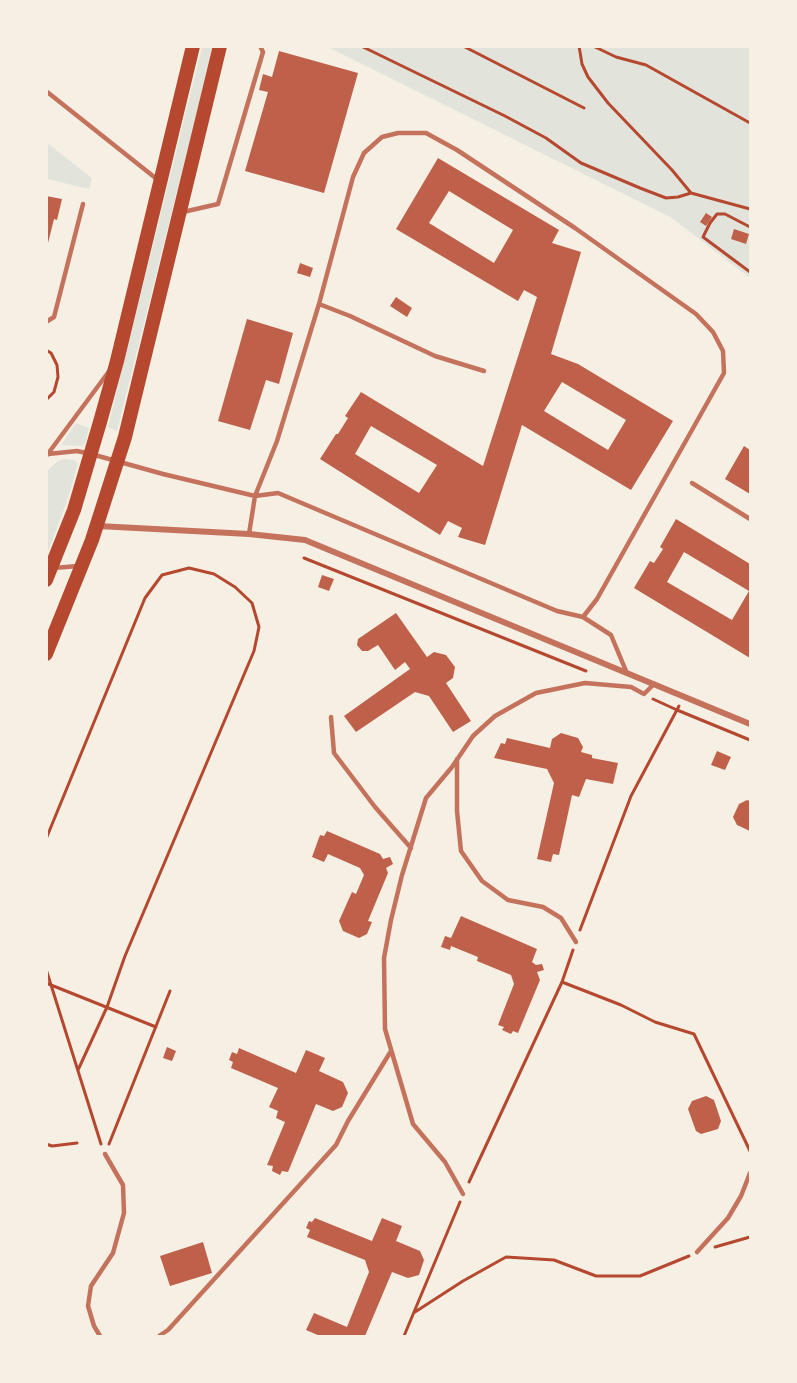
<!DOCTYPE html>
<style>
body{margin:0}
#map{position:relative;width:797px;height:1383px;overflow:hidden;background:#f6efe4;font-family:Arial,sans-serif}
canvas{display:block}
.frame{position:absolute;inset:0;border:48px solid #f6efe4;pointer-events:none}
</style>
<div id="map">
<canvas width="797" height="1383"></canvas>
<div class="frame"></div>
</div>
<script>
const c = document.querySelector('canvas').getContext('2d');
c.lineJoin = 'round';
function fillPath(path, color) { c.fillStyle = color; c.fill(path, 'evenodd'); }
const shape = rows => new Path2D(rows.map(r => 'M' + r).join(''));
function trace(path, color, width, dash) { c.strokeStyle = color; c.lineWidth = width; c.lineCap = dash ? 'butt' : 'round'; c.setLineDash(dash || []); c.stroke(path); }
fillPath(shape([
 [202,47,213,47,117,431,108,427],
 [328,47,750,47,750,278,672,218],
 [46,142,92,178,89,189,47,179],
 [76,423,89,428,85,444,82,446,61,445],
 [65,459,74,460,78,463,68,498,49,549,47,553,47,471,58,461]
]), '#e2e4dc');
fillPath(shape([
 [279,51,358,73,324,193,245,171,268,92,259,90,263,74,272,77],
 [438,158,559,230,552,243,581,252,551,354,578,364,673,421,631,490,522,425,485,545,458,537,462,528,448,521,440,535,320,459,336,434,338,434,348,418,345,416,361,392,483,466,537,297,524,290,518,301,396,229],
 [449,191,513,230,494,263,429,223],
 [562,382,626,420,608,450,544,411],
 [371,426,437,465,419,493,355,454],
 [46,196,62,199,57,220,54,219,47,247],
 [706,213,712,217,706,226,700,222],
 [734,229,749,234,746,244,731,239],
 [300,263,313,268,310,277,297,273],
 [396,297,412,308,407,317,390,306],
 [247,319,293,333,279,384,266,380,250,430,218,421],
 [744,446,750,450,750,494,725,479],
 [676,519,750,564,750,658,634,588,650,561,654,563,663,549,660,547],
 [684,552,749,591,732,620,667,582],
 [322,575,334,579,329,591,318,587],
 [396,613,427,657,434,652,446,655,455,667,453,678,446,683,471,721,453,732,429,696,415,692,356,732,344,716,410,669,405,662,395,670,378,645,368,651,362,651,357,645,358,639],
 [561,733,578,738,583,747,581,752,592,755,592,758,618,763,613,784,586,779,579,797,572,795,559,855,553,854,551,862,537,859,554,783,547,769,494,758,501,743,505,744,507,738,550,748,552,739],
 [717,751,731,757,725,770,711,765],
 [747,800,750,801,750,831,737,825,733,817,739,804],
 [327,831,380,854,383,859,390,857,393,864,386,868,388,873,368,921,372,922,367,934,359,938,343,931,339,921,352,892,356,894,364,875,360,868,328,854,324,862,312,857,320,835,324,836],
 [461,916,537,949,532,962,536,965,542,964,544,970,537,972,540,980,518,1033,513,1031,511,1034,502,1030,504,1027,498,1025,514,984,511,975,477,961,478,957,451,946,450,950,441,947,445,936,451,938],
 [167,1047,176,1051,172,1061,163,1058],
 [239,1048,296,1073,306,1050,325,1058,319,1071,343,1082,348,1093,342,1107,333,1111,316,1104,288,1172,282,1171,280,1175,272,1171,273,1166,267,1165,285,1122,276,1118,278,1111,269,1107,278,1088,231,1068,233,1062,229,1060,232,1052,237,1054],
 [706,1096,714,1100,721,1121,718,1129,701,1134,696,1131,688,1109,692,1101],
 [315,1218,372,1241,382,1218,402,1226,396,1241,420,1251,424,1260,419,1275,408,1278,392,1272,365,1336,320,1336,306,1330,314,1313,347,1327,369,1272,365,1260,307,1237,310,1230,306,1228,309,1221,312,1222],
 [203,1242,212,1273,170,1286,160,1256]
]), '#bf614a');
trace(shape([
 [361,46,505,116,546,138,581,163,640,188,666,198,678,197,691,193,750,209],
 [463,46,584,108],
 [579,46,582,64,588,77,608,103,672,170,691,193],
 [593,46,616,57,646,65,750,123],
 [750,227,725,214,717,214,710,223,703,237,750,272],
 [46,350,51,353,57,365,58,377,54,392,46,400],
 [304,558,586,671],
 [653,699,677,710,750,740],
 [46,839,145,598,162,575,189,568,214,574,235,587,252,603,259,627,254,651,125,956,107,1007,78,1070],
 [580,930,631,796,679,706],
 [46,969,101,1144],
 [562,982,621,1005,655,1022,694,1034,750,1151],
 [46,983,156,1027],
 [46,1144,52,1146,77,1143],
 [109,1144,170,991],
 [469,1182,562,982,573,950],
 [715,1247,750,1237],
 [415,1312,463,1281,506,1257,554,1260,596,1276,640,1276,689,1256],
 [404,1336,460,1202]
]), '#b5482f', 3);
trace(shape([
 [46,91,158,180],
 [183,212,218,204,263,52,260,46],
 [319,304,350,316,435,356,484,371],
 [46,322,54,317,83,204],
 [48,454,77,451,91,454,163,474,255,496,278,493,557,611,583,617,597,599,724,373,723,351,713,332,696,314,575,228,457,150,426,133,398,133,382,137,364,153,353,177,319,304,277,441,255,496,249,534],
 [47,455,110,370],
 [692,483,750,519],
 [54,568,78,566],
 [583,617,611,635,626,671],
 [331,717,334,753,375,807,411,848],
 [457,759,457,811,461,851,482,881,508,900,543,907,561,918,576,942],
 [463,1194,445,1162,413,1124,385,1029,384,958,391,920,402,875,426,798,452,767,473,736,495,716,536,693,585,683,631,687,644,694,654,684],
 [697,1252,728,1218,741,1196,750,1173],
 [100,1336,94,1326,88,1306,91,1286,113,1253,124,1213,123,1185,105,1154],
 [159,1336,168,1330,336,1145,348,1121,391,1051]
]), '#c5725c', 4.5);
trace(shape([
 [98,526,249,534,305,540,750,724]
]), '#c5725c', 6);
trace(shape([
 [46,580,74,510,100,422,117,361,193,46],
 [46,654,92,540,125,437,220,46]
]), '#b5482f', 14);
</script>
